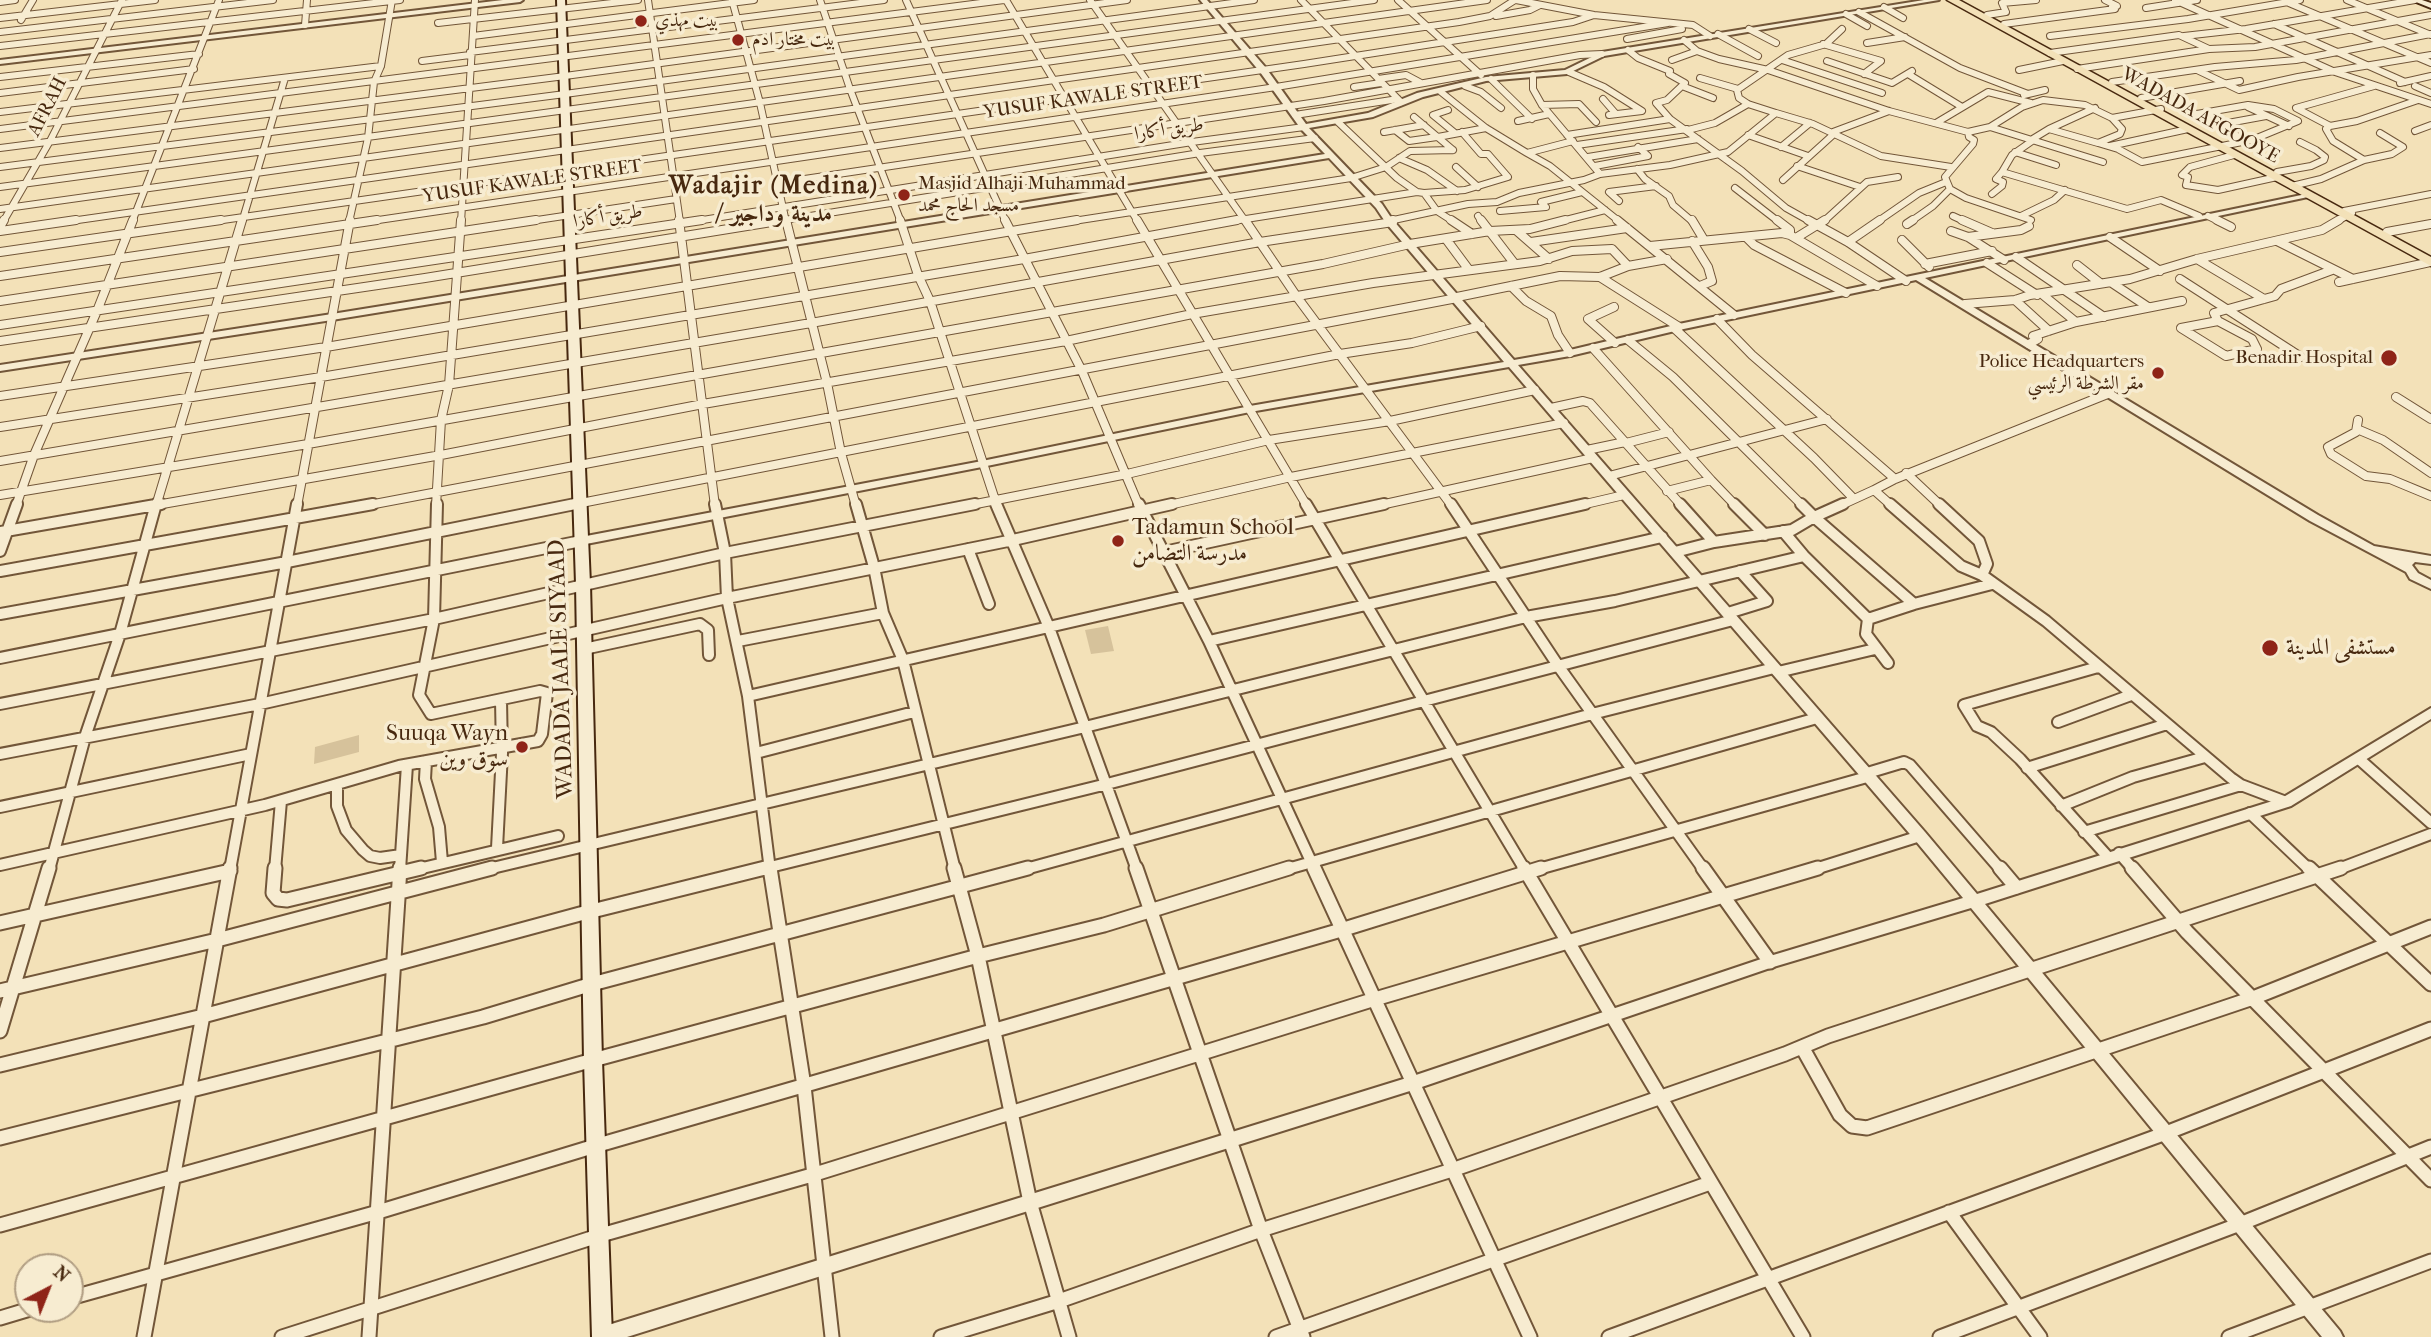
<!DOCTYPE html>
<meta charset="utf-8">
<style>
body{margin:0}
#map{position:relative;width:2431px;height:1337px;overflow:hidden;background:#f3e1b8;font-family:"IM FELL French Canon",serif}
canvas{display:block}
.north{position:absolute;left:14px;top:1253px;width:70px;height:70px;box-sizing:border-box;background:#f7ecd1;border:2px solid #b19e83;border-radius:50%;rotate:42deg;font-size:19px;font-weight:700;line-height:28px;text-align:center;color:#47280f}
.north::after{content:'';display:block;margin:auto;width:24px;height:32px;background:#8f2418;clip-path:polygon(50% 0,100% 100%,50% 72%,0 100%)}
</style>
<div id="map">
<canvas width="2431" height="1337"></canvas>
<div class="north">N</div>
</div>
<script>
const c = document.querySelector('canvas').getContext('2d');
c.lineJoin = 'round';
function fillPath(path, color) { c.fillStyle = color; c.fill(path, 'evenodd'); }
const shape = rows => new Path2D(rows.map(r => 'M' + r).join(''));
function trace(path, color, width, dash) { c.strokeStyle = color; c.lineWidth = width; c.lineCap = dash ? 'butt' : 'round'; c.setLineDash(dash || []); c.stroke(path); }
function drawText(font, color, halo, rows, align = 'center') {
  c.font = font + ' "IM FELL French Canon",Amiri,serif'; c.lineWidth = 7; c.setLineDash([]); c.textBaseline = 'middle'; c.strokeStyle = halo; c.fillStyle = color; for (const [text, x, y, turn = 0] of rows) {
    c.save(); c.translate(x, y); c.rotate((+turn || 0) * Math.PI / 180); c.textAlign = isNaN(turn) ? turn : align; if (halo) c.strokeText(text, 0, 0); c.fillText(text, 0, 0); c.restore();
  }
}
fillPath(shape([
 [1108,626,1114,651,1091,654,1085,630],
 [359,735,359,752,314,764,315,747]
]), '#d6c29b');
const minorFar3 = shape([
 [648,0,680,222],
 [732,0,760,103,786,222],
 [820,0,850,89,901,222],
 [906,0,1006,222],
 [1006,0,1138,222],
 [1090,0,1246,222],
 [1301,0,1401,102],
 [1398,0,1481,75],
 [1516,0,1594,15,1693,25,1710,36],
 [2175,0,2335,72,2431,104],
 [2347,0,2431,35],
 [0,2,15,0],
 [2289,3,2431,63],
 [1884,7,1903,18],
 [2146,8,2197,0],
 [1859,12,1960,68,2028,94],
 [1846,14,1867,26],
 [1987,15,2006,12,2002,3,2036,0],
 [1496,16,1530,10,1540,5],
 [0,18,155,0],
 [21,20,33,0],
 [438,23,638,0],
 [2004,24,2115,9,2112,7,2117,6,2105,0],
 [2274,24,2405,82],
 [305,25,307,0],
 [1749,29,1776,43],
 [0,32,273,0],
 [1718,34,1758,56],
 [473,36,754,0],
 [2050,36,2188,19,2300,0],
 [2184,36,2246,29,2415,0],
 [1627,39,1682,29],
 [1684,40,1697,51,1719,59,1768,70,1889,111,1968,132,1990,127,2022,107,2043,100,2085,105,2112,118,2122,129,2120,134,2098,143,2118,149,2142,162,2252,140,2298,121,2274,109,2248,105,2197,114],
 [1867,43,1905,37],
 [1823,44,1881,61,1864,74],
 [0,46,400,0],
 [1628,50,1638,58,1670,71,1669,74,1685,83,1667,100,1656,103,1670,119,1742,171,1786,208,1811,222],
 [470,52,884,0],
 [2050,53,2179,35,2209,49,2255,47,2431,15],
 [1672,60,1697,51],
 [1782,60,1882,93],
 [422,61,470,55],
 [1827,61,1892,83,1912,71],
 [2077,69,2209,49],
 [2019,70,2063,61],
 [2197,70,2239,90,2298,77,2431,55],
 [1569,72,1604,87,1642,111,1609,115],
 [1908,74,1962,107],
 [0,77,199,54],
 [1700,78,1738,89],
 [1378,79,1406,75,1421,83],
 [1491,79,1532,119],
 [2112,82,2215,67,2296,60,2431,34],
 [2400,83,2431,76],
 [1465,86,1481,92,1501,108],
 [1682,86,1713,98],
 [2374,86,2296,108,2330,126,2357,121,2418,100],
 [2415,86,2431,93],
 [1354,87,1381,83],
 [1441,92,1486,128,1527,153,1573,141],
 [0,93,194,69],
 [2024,95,2045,90],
 [2141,98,2240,81],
 [1603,99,1616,114],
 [1542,105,1579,104,1596,122],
 [2248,107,2289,126],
 [1448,110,1433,115,1455,133],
 [0,112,381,66],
 [1776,113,1813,124,1881,156,1951,167],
 [2197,114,2246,141],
 [1295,115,1398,99],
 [1414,117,1453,150],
 [2112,118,2161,109],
 [1518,121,1549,114],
 [1338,122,1397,178,1417,192,1424,193,1437,211,1454,222],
 [1936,123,1988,92,2031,103],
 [2217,125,2266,116],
 [2330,126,2326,129,2333,141,2364,160],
 [1990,127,2103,162],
 [0,129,1004,0],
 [2049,129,2095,108],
 [1395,130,1409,141,1437,137,1435,136],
 [1688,130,1715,123,1748,104],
 [2415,131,2431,125],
 [1384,132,1424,125],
 [1833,132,1889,111],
 [1968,132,1969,137,1974,140,1973,144,1945,177,1950,189,1966,198,2031,220],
 [1567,135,1670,119],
 [1748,135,1808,156],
 [1438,137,1486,128],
 [2031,140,2049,129,2098,143],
 [2032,141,2012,155,2002,172,2127,209,2161,200,2199,216],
 [1577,145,1687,129],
 [2110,146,2188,129],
 [1781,147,1810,123],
 [0,148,565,76,1127,0],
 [2015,152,2056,165],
 [1527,153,1550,166,1620,222],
 [2234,155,2190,167,2182,175,2188,177,2186,185,2218,190,2277,177],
 [1588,157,1698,139],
 [1399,158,1427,170,1457,191],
 [1595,166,1648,156,1638,147],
 [1797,166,1860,187],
 [0,167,565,94,1254,0],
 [1456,167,1478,187],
 [1637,169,1645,179,1669,196,1673,205,1693,222],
 [2277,172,2311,166,2324,160,2325,157,2316,150,2300,142],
 [1600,174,1670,165,1728,152,1776,113,1748,104,1739,98,1737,90,1788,55,1826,44,1842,29],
 [1783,180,1835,133],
 [778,183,1324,101,1580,55,1602,54],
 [2292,186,2321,179,2364,160,2392,154,2403,147,2380,133],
 [0,187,1374,0],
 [1735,188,1779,222],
 [1424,193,1465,190,1508,177,1488,154,1481,154,1462,132],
 [1992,194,2002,186,2003,182,1996,179,2002,172],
 [1619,201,1609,192,1656,186],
 [0,209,1487,0],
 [1500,211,1546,207,1541,202,1582,192],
 [2344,211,2431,194],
 [1478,216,1482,222],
 [1953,216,1966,222],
 [2021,216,2054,200,2065,190],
 [2208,216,2220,222],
 [1389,221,1468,204,1497,202,1519,193,1584,180,1600,174,1542,105,1533,89,1533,75],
 [3,222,50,141,122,0],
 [64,222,1459,22,1490,16,1515,0],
 [132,222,219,0],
 [209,222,1304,64,1573,22,1594,15],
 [242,222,285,78],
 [349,222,368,138,374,82,381,66,392,0],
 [365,222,1276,87,1668,23],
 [461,222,475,0],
 [524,222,676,199],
 [690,222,1192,142,1304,127],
 [773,222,1200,153,1315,138],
 [1067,222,1351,178,1386,167,1410,151,1453,150],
 [1227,222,1417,192],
 [1558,222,1605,210],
 [1823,222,1867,182,1898,177],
 [1877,222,1919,193,1946,182],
 [1910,222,1933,206,1950,189],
 [2336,222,2352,213]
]);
const minorFar2 = shape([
 [679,220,715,506],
 [786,220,827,383,841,453,856,506],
 [900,220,918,275,930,301,997,506],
 [1005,220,1082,371,1139,506],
 [1137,220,1307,506],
 [1245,220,1297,297,1452,506],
 [1451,220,1472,234],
 [1481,220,1514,263],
 [1617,220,1734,315],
 [1692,220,1704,240],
 [1777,220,1790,230,1790,235,1877,286],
 [1808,220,1848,242,1906,281],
 [1962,220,1992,233],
 [2217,220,2231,227],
 [1389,221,1393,220],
 [1907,224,1913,220],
 [0,227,4,220],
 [0,231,76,220],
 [1517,231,1549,259],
 [1951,231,1968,237,2004,260],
 [2387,232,2431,224],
 [1968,237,2021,230,2029,226],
 [2110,237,2160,271],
 [1747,238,1754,245,1846,293],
 [1796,238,1825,220],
 [1446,239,1469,270],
 [1902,240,1929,267],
 [1692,241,1708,267,1712,281,1700,286],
 [2277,241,2353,279],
 [1531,242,1627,228],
 [1848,242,1880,220],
 [1650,246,1782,233,1790,235],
 [0,252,221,220],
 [2016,257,2104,317],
 [2197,259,2264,299],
 [1987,263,2037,295],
 [1925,264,1992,251],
 [2077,265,2100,283],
 [0,276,377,220],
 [1600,277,1679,327],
 [2180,279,2301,357],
 [2339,282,2431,262],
 [2112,283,2148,307],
 [1511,286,1526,301,1551,316,1558,335,1570,353],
 [2043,295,2076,322],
 [1457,297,1560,276,1600,277,1628,266,1667,259],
 [2015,300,2049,331],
 [0,301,536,220],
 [1965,304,2015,300,2030,295,2130,279,2197,259,2322,230,2339,220],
 [1614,307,1588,319,1615,343],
 [1717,319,1752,355,1895,479,2110,393],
 [2218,321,2252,339,2257,349,2226,356,2181,328,2218,321],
 [2218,321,2214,313,2275,296,2281,289,2332,270],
 [0,325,702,220],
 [1674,328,1814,458,1853,498],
 [1628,340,1673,377,1803,506],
 [0,341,425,278,784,220],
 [2029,344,2038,339,2033,336,2076,322,2182,301],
 [1593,348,1711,480,1667,491],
 [0,396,326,347,1077,220],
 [2396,397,2431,419],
 [1551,408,1583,401,1590,403,1682,506],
 [2358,420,2356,432,2328,447,2331,454,2366,476,2390,479,2431,496],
 [0,427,321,377,1024,259,1237,220],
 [2357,429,2383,440,2431,473],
 [1626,443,1669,432],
 [1587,450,1625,442],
 [0,461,811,323,1260,242,1393,222],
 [1906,473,1941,506],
 [1609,476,1827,419],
 [1711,480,1736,506],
 [0,495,308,444,1323,264,1410,244,1490,231,1530,229,1565,220],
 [16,506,34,455,97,311,133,220],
 [151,506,441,455,703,404,1066,341,1192,314,1373,283,1540,261,1572,251,1612,249,1628,266],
 [156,506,242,220],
 [297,506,350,220],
 [364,506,1457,298],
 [436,506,441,420,449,385,461,220],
 [566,506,1340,354,1412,343,1481,326],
 [966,506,1127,474,1269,440,1390,421,1535,390],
 [1165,506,1291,477,1564,423],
 [1376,506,1593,458],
 [1577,506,1624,495],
 [1839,506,1874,490],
 [1892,506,1874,490,1895,479]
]);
const minorFar1 = shape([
 [715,504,725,553,727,598,748,696,770,870],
 [856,504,874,567,883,613,903,660,955,870],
 [996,504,1048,625,1137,870],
 [1139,504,1209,641,1315,870],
 [1306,504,1525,870],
 [1451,504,1559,667,1704,870],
 [1680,504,1714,542],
 [1734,504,1765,535],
 [1843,504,1814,517,1914,604,1992,584],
 [1890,504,1961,566,1982,575],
 [1939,504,1979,541,1987,564,1982,575,2046,621,2231,778,2241,785,2286,802],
 [1783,531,1804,556,1868,619],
 [0,532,161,504],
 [968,549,989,604],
 [0,551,17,504],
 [1164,552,1384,504],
 [1675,552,1714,542,1792,530,1814,517,1801,504],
 [0,571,373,504],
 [1728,613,1767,601,1740,571],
 [0,614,287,562,575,504],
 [738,641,883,613],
 [1209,641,1662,537],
 [584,649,700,624,708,630,709,655],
 [0,658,581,541],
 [1888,663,1866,634,1868,619,1914,604],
 [2098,667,1964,705,1977,726,1991,732,2020,759,2108,857],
 [1778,672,1875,649],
 [748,696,1585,504],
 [0,704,434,619,725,553,975,504],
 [2058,722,2131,695],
 [756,753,914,712],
 [0,754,260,704,727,598,1013,540,1172,504],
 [2359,759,2431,823],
 [426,761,425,779,439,827,442,862],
 [2027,768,2167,724],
 [1864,774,1904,762,1910,765,2001,870],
 [337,785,337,806,346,830,363,850,370,856,380,858,401,855],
 [2061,806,2133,777,2205,757],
 [0,807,251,754],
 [2250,813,2310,870],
 [2084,832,2241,785],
 [497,848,502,753,501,700],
 [2119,853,2134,870],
 [0,865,265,805,399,766,538,741,542,734,547,693,540,691,431,714,419,695,434,619,437,504],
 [49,870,85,737,120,634,156,504],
 [230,870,297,504],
 [275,870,281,801],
 [400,870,407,765],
 [414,870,558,836],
 [484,870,1085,727,1526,617,1615,601,1804,556],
 [758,870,1107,784,1733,620],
 [1022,870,1592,714,1774,668],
 [1284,870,1817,718],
 [1535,870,1867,777],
 [1812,870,1920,836],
 [2336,870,2431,834]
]);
const minor = shape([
 [275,868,273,893,278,899,287,900,421,868],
 [770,868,804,1086,832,1337],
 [954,868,978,956,1030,1202,1069,1337],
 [1136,868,1261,1230,1303,1337],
 [1314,868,1530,1337],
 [1524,868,1803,1337],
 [1703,868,1770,962],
 [2000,868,2016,887],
 [2132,868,2187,932,2431,1180],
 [2309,868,2431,984],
 [0,923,230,871],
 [0,991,217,940,492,868],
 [0,1031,49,868],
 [1802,1047,1840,1115,1852,1126,1867,1128,2253,998,2431,927],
 [0,1065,203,1016,580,914,765,868],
 [0,1138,483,1017,592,984,1028,868],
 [1949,1212,2040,1337],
 [0,1225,593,1060,978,956,1104,925,1289,868],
 [70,1298,378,1212,595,1146,1341,930,1541,868],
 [0,1318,30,1309],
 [144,1337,230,868],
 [282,1337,601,1235,812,1175,1375,999,1818,868],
 [369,1337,400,868],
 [941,1337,1059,1301,1261,1230,1452,1170,1785,1054,1828,1036,2341,868],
 [1276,1337,1710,1183],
 [1609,1337,2166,1133,2431,1029],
 [1940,1337,2240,1224,2431,1147],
 [2229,1337,2431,1261]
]);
const tertiary = shape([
 [503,0,523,0,520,2,0,64,0,60,503,0],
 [1200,0,1207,0,1266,68,1306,124,1368,113,1417,93,1486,77,1565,70,1602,52,1924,0,1939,0,1604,56,1567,74,1486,81,1423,97,1373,117,1309,128,1382,204,1392,219,1514,360,1570,350,1679,324,2311,193,2311,197,2308,197,1925,278,2318,515,2374,546,2431,556,2431,564,2415,562,2412,565,2418,573,2431,580,2431,589,2410,579,2406,572,2310,521,1916,280,1679,330,1570,356,1518,365,1925,832,1977,894,2282,798,2431,708,2431,719,2291,806,1985,904,2340,1331,2343,1337,2322,1337,1971,908,1770,968,1413,1090,627,1337,593,1337,596,1330,602,1327,1413,1076,1770,956,1963,898,1915,840,1509,367,1250,412,982,467,581,545,575,541,581,537,982,461,1250,406,1504,362,1386,223,1376,208,1329,158,332,320,0,371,0,365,332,314,1325,154,1301,129,1260,72,1200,0]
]);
const secondary = shape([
 [557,0,565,0,590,584,602,1060,612,1337,592,1337,584,1060,576,584,557,0],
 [2411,0,2422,0,2431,3,2431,8,2411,0]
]);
const trunk = shape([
 [1947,0,1959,0,2431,257,2431,266,1947,0]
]);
trace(minorFar3, '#725639', 8);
trace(minorFar2, '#725639', 10);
trace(minorFar1, '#725639', 14);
trace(minor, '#725639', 17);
trace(tertiary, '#725639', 4);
trace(secondary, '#47280f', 4);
trace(trunk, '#47280f', 3);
trace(minorFar3, '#f7ecd1', 6);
trace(minorFar2, '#f7ecd1', 8);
trace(minorFar1, '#f7ecd1', 10);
trace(minor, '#f7ecd1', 13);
fillPath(tertiary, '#f7ecd1');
fillPath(secondary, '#f7ecd1');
fillPath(trunk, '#f3e1b8');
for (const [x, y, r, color] of [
 [641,21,7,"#8f2418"],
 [738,40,7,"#8f2418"],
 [904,195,7,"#8f2418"],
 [2389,358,9,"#8f2418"],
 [2158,373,7,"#8f2418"],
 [1118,541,7,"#8f2418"],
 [2270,648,9,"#8f2418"],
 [522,747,7,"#8f2418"]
]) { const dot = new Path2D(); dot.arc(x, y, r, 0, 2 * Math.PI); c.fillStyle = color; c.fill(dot); trace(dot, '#f7ecd1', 2.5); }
drawText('19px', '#47280f', '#f7ecd1', [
 ["بيت مهذي",655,21],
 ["بيت مختار ادم",752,40],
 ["Masjid Alhaji Muhammad",918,184],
 ["مسجد الحاج محمد",918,206],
 ["Benadir Hospital",2373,358,"right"],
 ["Police Headquarters",2144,362,"right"],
 ["مقر الشرطة الرئيسي",2144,384,"right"]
], 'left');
drawText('19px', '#47280f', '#f7ecd1', [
 ["YUSUF KAWALE STREET",1093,98,-8],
 ["AFRAH",48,107,-63],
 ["WADADA AFGOOYE",2200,116,29],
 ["طريق أكارا",1169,130,-8],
 ["YUSUF KAWALE STREET",532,182,-8],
 ["طريق أكارا",608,217,-9]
]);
drawText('23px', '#47280f', '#f7ecd1', [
 ["Tadamun School",1132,528],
 ["مدرسة التضامن",1132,554],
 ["مستشفى المدينة",2286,648],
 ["Suuqa Wayn",508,734,"right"],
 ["سوق وين",508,760,"right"]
], 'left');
drawText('23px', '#47280f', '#f7ecd1', [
 ["WADADA JAALE SIYAAD",562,669,-92]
]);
c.letterSpacing = '2px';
drawText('bold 24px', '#47280f', '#f7ecd1', [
 ["Wadajir (Medina)",774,187],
 ["/ مدينة وداجير",774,215]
]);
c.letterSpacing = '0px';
</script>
